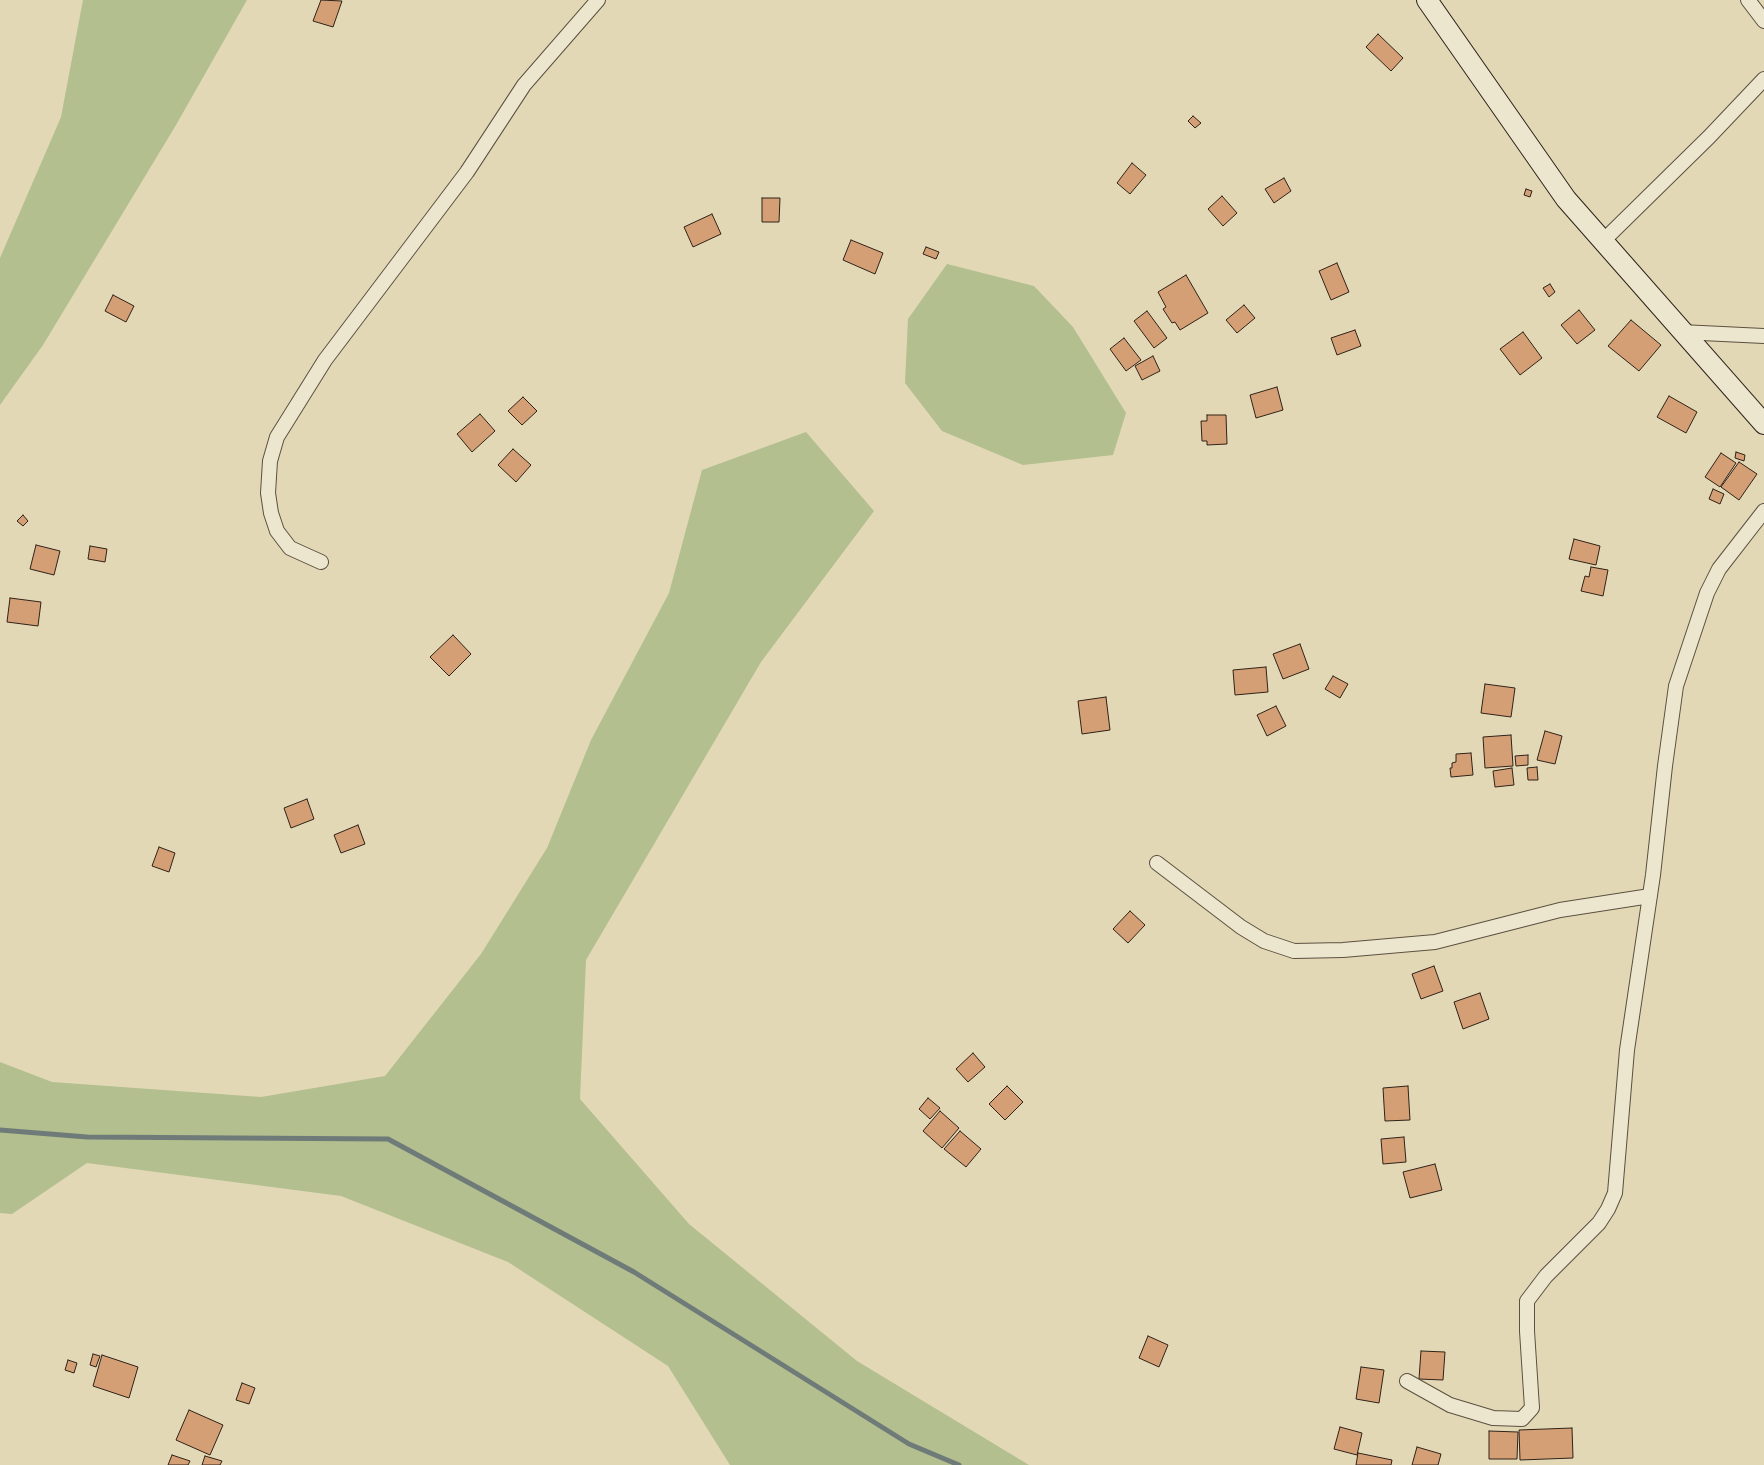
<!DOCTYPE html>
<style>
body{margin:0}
canvas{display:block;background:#e2d8b5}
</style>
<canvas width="1764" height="1465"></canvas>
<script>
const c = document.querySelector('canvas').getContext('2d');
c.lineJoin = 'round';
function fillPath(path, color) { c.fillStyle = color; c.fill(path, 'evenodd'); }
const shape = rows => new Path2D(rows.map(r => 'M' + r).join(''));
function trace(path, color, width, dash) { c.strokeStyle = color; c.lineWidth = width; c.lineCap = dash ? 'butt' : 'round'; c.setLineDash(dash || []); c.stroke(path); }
fillPath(shape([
 [83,0,247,0,176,125,43,345,0,405,0,258,61,117],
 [947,264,1034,286,1073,327,1126,413,1113,455,1023,465,942,431,905,383,908,319],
 [806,432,874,511,761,662,586,960,580,1099,689,1224,857,1361,1029,1465,730,1465,668,1366,508,1262,341,1196,87,1163,12,1214,0,1213,0,1062,52,1082,261,1097,385,1076,481,954,547,848,591,740,669,593,702,470]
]), '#b3bf8e');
trace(shape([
 [0,1130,87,1137,388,1139,634,1272,909,1444,959,1465]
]), '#6f7b79', 5);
const building = shape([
 [321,0,342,1,333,27,313,21,321,0],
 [1378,34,1403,58,1391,71,1366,47,1378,34],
 [1193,116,1201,123,1195,128,1188,121,1193,116],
 [1132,163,1146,175,1130,194,1117,183,1132,163],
 [1284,178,1291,191,1274,203,1265,189,1284,178],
 [1526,189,1532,191,1530,197,1524,195,1526,189],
 [1222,196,1237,213,1223,226,1208,209,1222,196],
 [762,198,780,198,779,222,762,222,762,198],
 [712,214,721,234,693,247,684,227,712,214],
 [851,240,883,253,875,274,843,260,851,240],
 [926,247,939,252,936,259,923,254,926,247],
 [1337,263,1349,292,1331,300,1319,271,1337,263],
 [1186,275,1208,313,1180,330,1175,322,1172,323,1163,309,1166,307,1158,292,1186,275],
 [1550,284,1555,292,1549,297,1543,288,1550,284],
 [113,295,134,306,126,322,105,311,113,295],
 [1244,305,1255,318,1237,333,1226,320,1244,305],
 [1579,310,1595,330,1577,344,1561,325,1579,310],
 [1147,311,1167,338,1154,348,1134,321,1147,311],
 [1631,320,1661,345,1639,371,1608,346,1631,320],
 [1355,330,1361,346,1337,355,1331,338,1355,330],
 [1523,332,1542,358,1520,375,1500,349,1523,332],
 [1124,338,1141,360,1126,371,1110,349,1124,338],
 [1153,356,1160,371,1142,380,1135,366,1153,356],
 [1277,387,1283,410,1256,418,1250,395,1277,387],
 [1669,396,1697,412,1686,433,1657,417,1669,396],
 [523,397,537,411,522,425,508,411,523,397],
 [480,414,495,431,472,452,457,434,480,414],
 [1207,415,1226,415,1227,444,1207,445,1207,441,1202,441,1201,421,1207,421,1207,415],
 [513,449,531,465,516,482,498,465,513,449],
 [1736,452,1745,455,1744,461,1735,458,1736,452],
 [1721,453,1736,463,1720,487,1705,477,1721,453],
 [1739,462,1757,474,1739,500,1721,487,1739,462],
 [1713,489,1724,494,1720,504,1709,499,1713,489],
 [23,515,28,521,23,526,17,521,23,515],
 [1574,539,1600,546,1596,565,1569,559,1574,539],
 [36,545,60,551,54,575,30,569,36,545],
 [90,546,107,549,105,562,88,559,90,546],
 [1591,567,1608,570,1603,596,1581,591,1585,576,1589,577,1591,567],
 [10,598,41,602,38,626,7,622,10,598],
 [453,635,471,654,449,676,430,657,453,635],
 [1300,644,1309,669,1283,679,1273,654,1300,644],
 [1266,667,1268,692,1235,695,1233,670,1266,667],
 [1333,676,1348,684,1340,698,1325,689,1333,676],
 [1485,684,1515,688,1511,717,1481,713,1485,684],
 [1106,697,1110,730,1082,734,1078,701,1106,697],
 [1276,706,1286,726,1267,736,1257,715,1276,706],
 [1545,731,1562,736,1555,764,1537,760,1545,731],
 [1511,735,1513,766,1485,768,1483,737,1511,735],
 [1471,753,1473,775,1451,777,1450,768,1452,768,1452,763,1456,762,1456,754,1471,753],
 [1528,755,1528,765,1516,766,1515,756,1528,755],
 [1537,767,1538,780,1528,780,1527,768,1537,767],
 [1512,768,1514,785,1495,787,1493,771,1512,768],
 [307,799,314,819,291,828,284,808,307,799],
 [358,825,365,844,341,853,334,835,358,825],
 [159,847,175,853,169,872,152,866,159,847],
 [1130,911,1145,925,1128,943,1113,929,1130,911],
 [1434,966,1443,991,1421,999,1412,974,1434,966],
 [1480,993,1489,1019,1463,1029,1454,1002,1480,993],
 [973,1053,985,1067,968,1082,956,1069,973,1053],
 [1007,1086,1023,1102,1005,1120,989,1104,1007,1086],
 [1408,1086,1410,1120,1385,1121,1383,1088,1408,1086],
 [928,1098,940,1108,930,1119,919,1109,928,1098],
 [940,1111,959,1128,942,1148,923,1131,940,1111],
 [960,1131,981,1149,966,1167,944,1149,960,1131],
 [1404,1137,1406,1162,1383,1164,1381,1139,1404,1137],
 [1435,1164,1442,1190,1410,1198,1403,1172,1435,1164],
 [1148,1336,1168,1345,1159,1367,1139,1358,1148,1336],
 [1421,1351,1445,1352,1443,1380,1419,1379,1421,1351],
 [93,1354,100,1356,96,1367,90,1365,93,1354],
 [102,1355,138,1367,129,1398,93,1386,102,1355],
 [68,1360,77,1363,74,1373,65,1370,68,1360],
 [1361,1367,1384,1370,1379,1403,1356,1399,1361,1367],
 [242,1383,255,1388,249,1404,236,1400,242,1383],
 [189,1410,223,1425,210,1455,176,1440,189,1410],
 [1340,1427,1362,1433,1357,1455,1334,1449,1340,1427],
 [1572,1428,1573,1458,1520,1460,1519,1430,1572,1428],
 [1489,1431,1518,1432,1517,1459,1489,1459,1489,1431],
 [1417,1447,1441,1454,1438,1465,1412,1465,1417,1447],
 [1358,1453,1392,1460,1391,1465,1356,1465,1358,1453],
 [172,1455,190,1461,188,1465,168,1465,172,1455],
 [205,1456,222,1461,220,1465,202,1465,205,1456]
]);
fillPath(building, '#d59f75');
trace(building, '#2f2219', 1);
const street = shape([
 [1748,0,1764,21],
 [1602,242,1709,137,1764,79],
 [1681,332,1764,336],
 [321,562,290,548,277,531,271,513,268,493,270,461,277,437,325,360,467,172,524,85,598,0],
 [1157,863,1241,927,1264,941,1294,951,1343,950,1435,942,1560,910,1650,896],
 [1407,1381,1450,1405,1493,1418,1522,1419,1532,1408,1527,1331,1527,1301,1546,1276,1599,1223,1608,1209,1615,1193,1627,1050,1653,875,1665,766,1676,686,1707,593,1719,569,1764,511]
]);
const secondary = shape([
 [1427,0,1566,199,1764,424]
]);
trace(street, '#5c5040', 16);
trace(secondary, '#2f2219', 22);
trace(street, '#ece6cf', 14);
trace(secondary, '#ece6cf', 20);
</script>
